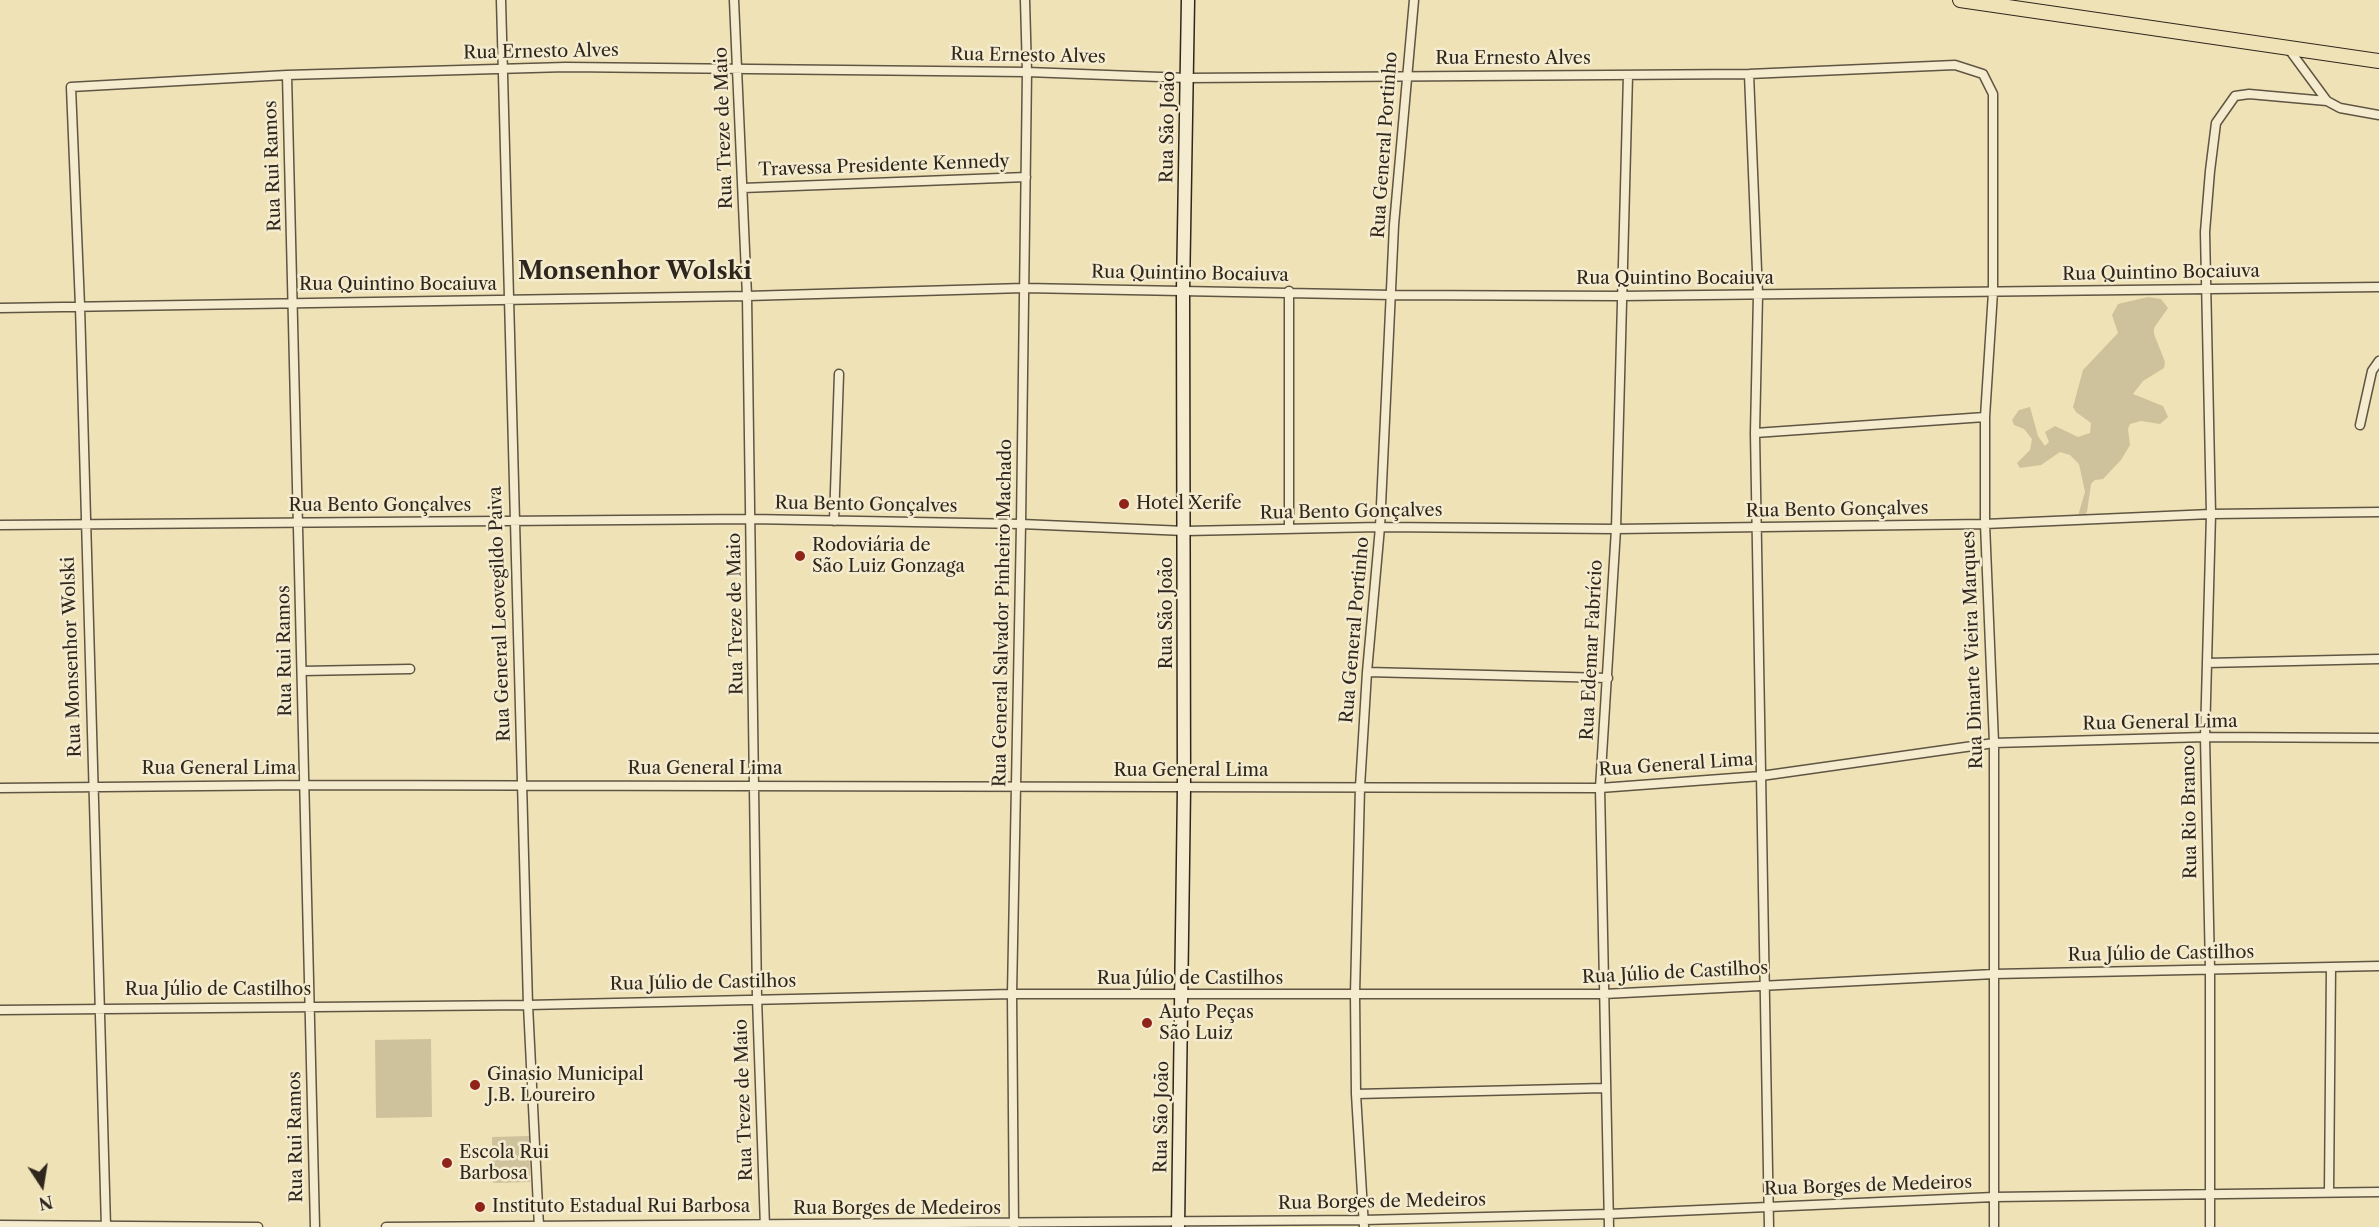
<!DOCTYPE html>
<meta charset="utf-8">
<style>
body{margin:0}
#map{position:relative;width:2379px;height:1227px;overflow:hidden;background:#efe2b6;font-family:"Libre Caslon Text",serif}
canvas{display:block}
.north{position:absolute;left:12px;top:1155px;width:60px;height:60px;-webkit-text-stroke:4px #f5ecd0;paint-order:stroke;rotate:168deg;font-size:16px;font-weight:700;line-height:24px;text-align:center;color:#2f261d}
.north::after{content:'';display:block;margin:auto;width:21px;height:27px;background:#2f261d;clip-path:polygon(50% 0,100% 100%,50% 72%,0 100%)}
</style>
<div id="map">
<canvas width="2379" height="1227"></canvas>
<div class="north">N</div>
</div>
<script>
const c = document.querySelector('canvas').getContext('2d');
c.lineJoin = 'round';
function fillPath(path, color) { c.fillStyle = color; c.fill(path, 'evenodd'); }
const shape = rows => new Path2D(rows.map(r => 'M' + r).join(''));
function trace(path, color, width, dash) { c.strokeStyle = color; c.lineWidth = width; c.lineCap = dash ? 'butt' : 'round'; c.setLineDash(dash || []); c.stroke(path); }
function drawText(font, color, halo, rows, align = 'center') {
  c.font = font + ' "Libre Caslon Text",serif'; c.lineWidth = 5; c.setLineDash([]); c.textBaseline = 'middle'; c.strokeStyle = halo; c.fillStyle = color; for (const [text, x, y, turn = 0] of rows) {
    c.save(); c.translate(x, y); c.rotate((+turn || 0) * Math.PI / 180); c.textAlign = isNaN(turn) ? turn : align; if (halo) c.strokeText(text, 0, 0); c.fillText(text, 0, 0); c.restore();
  }
}
fillPath(shape([
 [2148,297,2161,299,2168,308,2154,328,2154,334,2165,362,2164,368,2143,381,2133,394,2163,406,2168,417,2160,424,2141,421,2130,424,2128,429,2130,445,2121,460,2103,479,2095,480,2091,484,2087,512,2084,517,2078,516,2085,492,2079,464,2070,455,2060,452,2041,465,2020,468,2017,463,2030,450,2032,439,2024,429,2014,425,2012,420,2019,410,2030,407,2038,436,2045,446,2049,442,2045,432,2055,426,2078,437,2090,433,2091,423,2076,412,2073,407,2083,370,2118,333,2112,315,2118,304],
 [431,1039,432,1117,376,1118,375,1040],
 [529,1136,530,1182,493,1183,492,1137]
]), '#cec29c');
const minor = shape([
 [501,0,528,1005,539,1227],
 [734,0,747,296,757,998,765,1227],
 [2288,48,2327,101,2340,108,2379,115],
 [1749,74,1758,295,1755,433,1769,1227],
 [287,75,315,1227],
 [743,188,1026,177],
 [1289,291,1289,528],
 [0,308,747,296,1024,288,1392,295,1621,296,2379,287],
 [2360,425,2372,371,2379,361],
 [1755,433,1985,417],
 [834,521,839,374],
 [0,525,751,519,1021,524,1185,531,1380,527,1616,529,1985,524,2211,514,2379,512],
 [2207,663,2379,659],
 [302,671,410,669],
 [1367,672,1608,678],
 [0,788,304,785,1600,788,1761,776,1994,743,2205,737,2379,738],
 [0,1010,528,1005,1012,994,1604,994,1994,974,2379,966],
 [1356,1094,1605,1088],
 [2329,1192,2331,967],
 [0,1225,258,1227],
 [106,1227,80,306,71,87,287,75,566,67,1027,72,1187,78,1749,74,1955,65,1983,74,1993,94,1993,292,1985,417,1985,524,1994,743,1994,1227],
 [386,1227,1363,1220,1609,1214,1994,1197,2379,1192],
 [1014,1227,1012,994,1021,524,1027,72,1025,0],
 [1364,1227,1356,1094,1355,994,1360,787,1367,672,1380,527,1394,225,1414,0],
 [1609,1227,1600,788,1616,529,1628,75],
 [2210,1227,2210,969,2205,737,2211,514,2205,232,2210,171,2216,123,2235,96,2249,94,2327,101]
]);
const secondary = shape([
 [1178,1227,1184,788,1183,291,1188,0]
]);
const trunk = shape([
 [1960,0,2379,61]
]);
trace(minor, '#5f5543', 11);
trace(secondary, '#2f261d', 15);
trace(trunk, '#2f261d', 16);
trace(minor, '#f5ecd0', 8);
trace(secondary, '#f5ecd0', 12);
trace(trunk, '#efe2b6', 14);
for (const [x, y, r, color] of [
 [1124,504,6,"#8f2418"],
 [800,556,6,"#8f2418"],
 [1147,1023,6,"#8f2418"],
 [475,1085,6,"#8f2418"],
 [447,1163,6,"#8f2418"],
 [480,1207,6,"#8f2418"]
]) { const dot = new Path2D(); dot.arc(x, y, r, 0, 2 * Math.PI); c.fillStyle = color; c.fill(dot); trace(dot, '#f5ecd0', 2); }
drawText('18px', '#2f261d', '#f5ecd0', [
 ["Rua Ernesto Alves",541,52,-1],
 ["Rua Ernesto Alves",1028,56,1],
 ["Rua Ernesto Alves",1513,59],
 ["Rua São João",1168,127,-89],
 ["Rua Treze de Maio",724,128,-92],
 ["Rua General Portinho",1385,145,-86],
 ["Rua Rui Ramos",273,166,-92],
 ["Travessa Presidente Kennedy",884,166,-2],
 ["Rua Quintino Bocaiuva",2161,273,-1],
 ["Rua Quintino Bocaiuva",1190,274,1],
 ["Rua Quintino Bocaiuva",1675,279],
 ["Rua Quintino Bocaiuva",398,285],
 ["Rua Bento Gonçalves",866,505,1],
 ["Rua Bento Gonçalves",380,506],
 ["Rua Bento Gonçalves",1837,510,-1],
 ["Rua Bento Gonçalves",1351,512,-1],
 ["Rua General Salvador Pinheiro Machado",1003,613,-89],
 ["Rua São João",1167,613,-90],
 ["Rua General Leovegildo Paiva",500,614,-92],
 ["Rua Treze de Maio",736,614,-91],
 ["Rua General Portinho",1355,630,-85],
 ["Rua Edemar Fabrício",1592,650,-87],
 ["Rua Dinarte Vieira Marques",1973,650,-92],
 ["Rua Rui Ramos",285,651,-91],
 ["Rua Monsenhor Wolski",72,657,-92],
 ["Rua General Lima",2160,723,-1],
 ["Rua General Lima",1676,765,-4],
 ["Rua General Lima",219,769],
 ["Rua General Lima",705,769],
 ["Rua General Lima",1191,771],
 ["Rua Rio Branco",2190,812,-91],
 ["Rua Júlio de Castilhos",2161,954,-1],
 ["Rua Júlio de Castilhos",1675,973,-3],
 ["Rua Júlio de Castilhos",1190,979],
 ["Rua Júlio de Castilhos",703,983,-1],
 ["Rua Júlio de Castilhos",218,990],
 ["Rua Treze de Maio",744,1100,-92],
 ["Rua São João",1162,1117,-89],
 ["Rua Rui Ramos",296,1137,-91],
 ["Rua Borges de Medeiros",1868,1186,-2],
 ["Rua Borges de Medeiros",1382,1202,-1],
 ["Rua Borges de Medeiros",897,1209]
]);
drawText('18px', '#2f261d', '#f5ecd0', [
 ["Hotel Xerife",1136,504],
 ["Rodoviária de",812,546],
 ["São Luiz Gonzaga",812,567],
 ["Auto Peças",1159,1013],
 ["São Luiz",1159,1034],
 ["Ginasio Municipal",487,1075],
 ["J.B. Loureiro",487,1096],
 ["Escola Rui",459,1153],
 ["Barbosa",459,1174],
 ["Instituto Estadual Rui Barbosa",492,1207]
], 'left');
drawText('bold 24px', '#2f261d', '#f5ecd0', [
 ["Monsenhor Wolski",635,272]
]);
</script>
